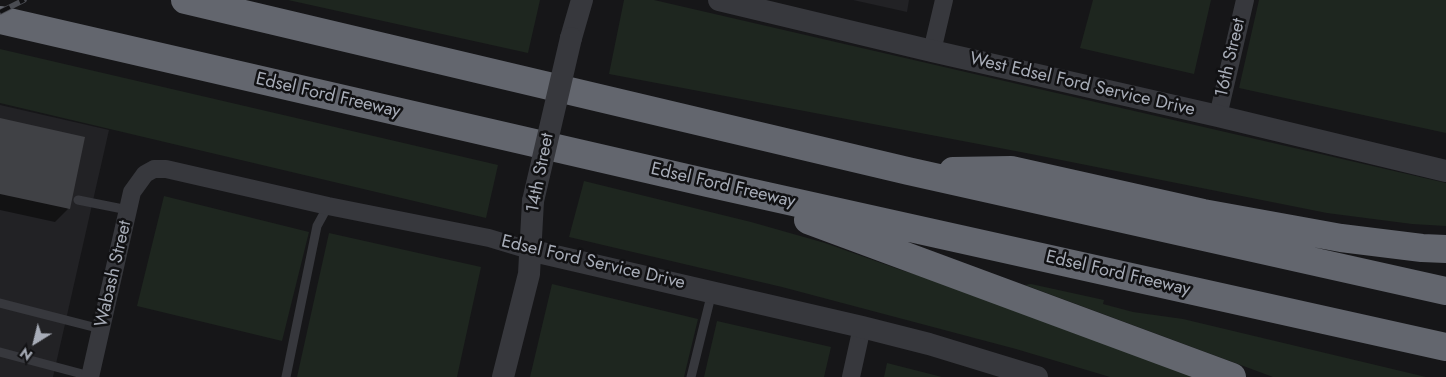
<!DOCTYPE html>
<style>
body{margin:0}
#map{position:relative;width:1446px;height:377px;overflow:hidden;background:#161618;font-family:Jost,sans-serif}
canvas{display:block}
.north{position:absolute;left:10px;top:317px;width:50px;height:50px;-webkit-text-stroke:4px #111113;paint-order:stroke;rotate:216deg;font-size:14px;font-weight:700;line-height:20px;text-align:center;color:#a8adb8}
.north::after{content:'';display:block;margin:auto;width:18px;height:22px;background:#a8adb8;clip-path:polygon(50% 0,100% 100%,50% 72%,0 100%)}
</style>
<div id="map">
<canvas width="1446" height="377"></canvas>
<div class="north">N</div>
</div>
<script>
const c = document.querySelector('canvas').getContext('2d');
c.lineJoin = 'round';
function fillPath(path, color) { c.fillStyle = color; c.fill(path, 'evenodd'); }
const shape = rows => new Path2D(rows.map(r => 'M' + r).join(''));
function trace(path, color, width, dash) { c.strokeStyle = color; c.lineWidth = width; c.lineCap = dash ? 'butt' : 'round'; c.setLineDash(dash || []); c.stroke(path); }
function drawText(font, color, halo, rows, align = 'center') {
  c.font = font + ' Jost,sans-serif'; c.lineWidth = 5; c.setLineDash([]); c.textBaseline = 'middle'; c.strokeStyle = halo; c.fillStyle = color; for (const [text, x, y, turn = 0] of rows) {
    c.save(); c.translate(x, y); c.rotate((+turn || 0) * Math.PI / 180); c.textAlign = isNaN(turn) ? turn : align; if (halo) c.strokeText(text, 0, 0); c.fillText(text, 0, 0); c.restore();
  }
}
fillPath(shape([
 [853,0,909,0,907,12],
 [0,105,109,130,53,377,0,377]
]), '#222225');
fillPath(shape([
 [288,0,540,0,528,53],
 [624,0,654,0,1446,183,1446,226,1412,224,1327,213,1026,153,609,74],
 [1093,0,1211,0,1194,74,1080,48],
 [1259,0,1446,0,1446,133,1239,88],
 [0,49,498,165,486,218,0,103],
 [584,181,751,222,825,243,901,270,1028,309,1211,377,1110,377,1016,349,782,287,569,237],
 [164,196,309,232,282,341,137,306],
 [329,233,481,267,457,377,297,377],
 [552,284,698,319,684,377,530,377],
 [1031,284,1104,300,1103,304,1133,312,1183,319,1426,377,1273,377,1025,285],
 [717,321,831,347,824,377,704,377],
 [887,363,942,377,884,377]
]), '#1e261f');
fillPath(shape([
 [0,120,68,209,55,222,0,210]
]), '#0007');
fillPath(shape([
 [0,118,85,137,70,209,0,194]
]), '#404145');
trace(shape([
 [78,200,128,210],
 [0,303,101,329],
 [0,352,90,376],
 [286,377,317,226,328,206],
 [691,377,712,292]
]), '#37383d', 9);
trace(shape([
 [932,51,944,0],
 [1218,116,1245,0],
 [90,377,132,192,145,174,154,169,166,169,328,206,489,238,529,250],
 [851,377,862,327]
]), '#37383d', 18);
trace(shape([
 [719,0,932,51,1218,116,1446,171],
 [571,38,582,0],
 [529,250,862,327,929,344,1037,377],
 [503,377,529,274,533,201]
]), '#37383d', 22);
trace(shape([
 [185,0,908,171,1446,291],
 [0,20,708,183,1446,347],
 [953,171,1011,170,1203,213,1341,238,1422,248,1446,249],
 [808,220,1232,377]
]), '#63666e', 28);
const rail = shape([
 [0,12,24,0]
]);
trace(rail, '#4a4c52', 5.5);
trace(rail, '#111113', 4, [11]);
trace(shape([
 [533,201,571,38]
]), '#37383d', 22);
drawText('18px', '#a8adb8', '#111113', [
 ["16th Street",1231,58,-77],
 ["West Edsel Ford Service Drive",1082,85,13],
 ["Edsel Ford Freeway",328,96,13],
 ["14th Street",541,173,-79],
 ["Edsel Ford Freeway",723,186,13],
 ["Edsel Ford Service Drive",593,263,13],
 ["Wabash Street",114,274,-77],
 ["Edsel Ford Freeway",1118,274,13]
]);
</script>
